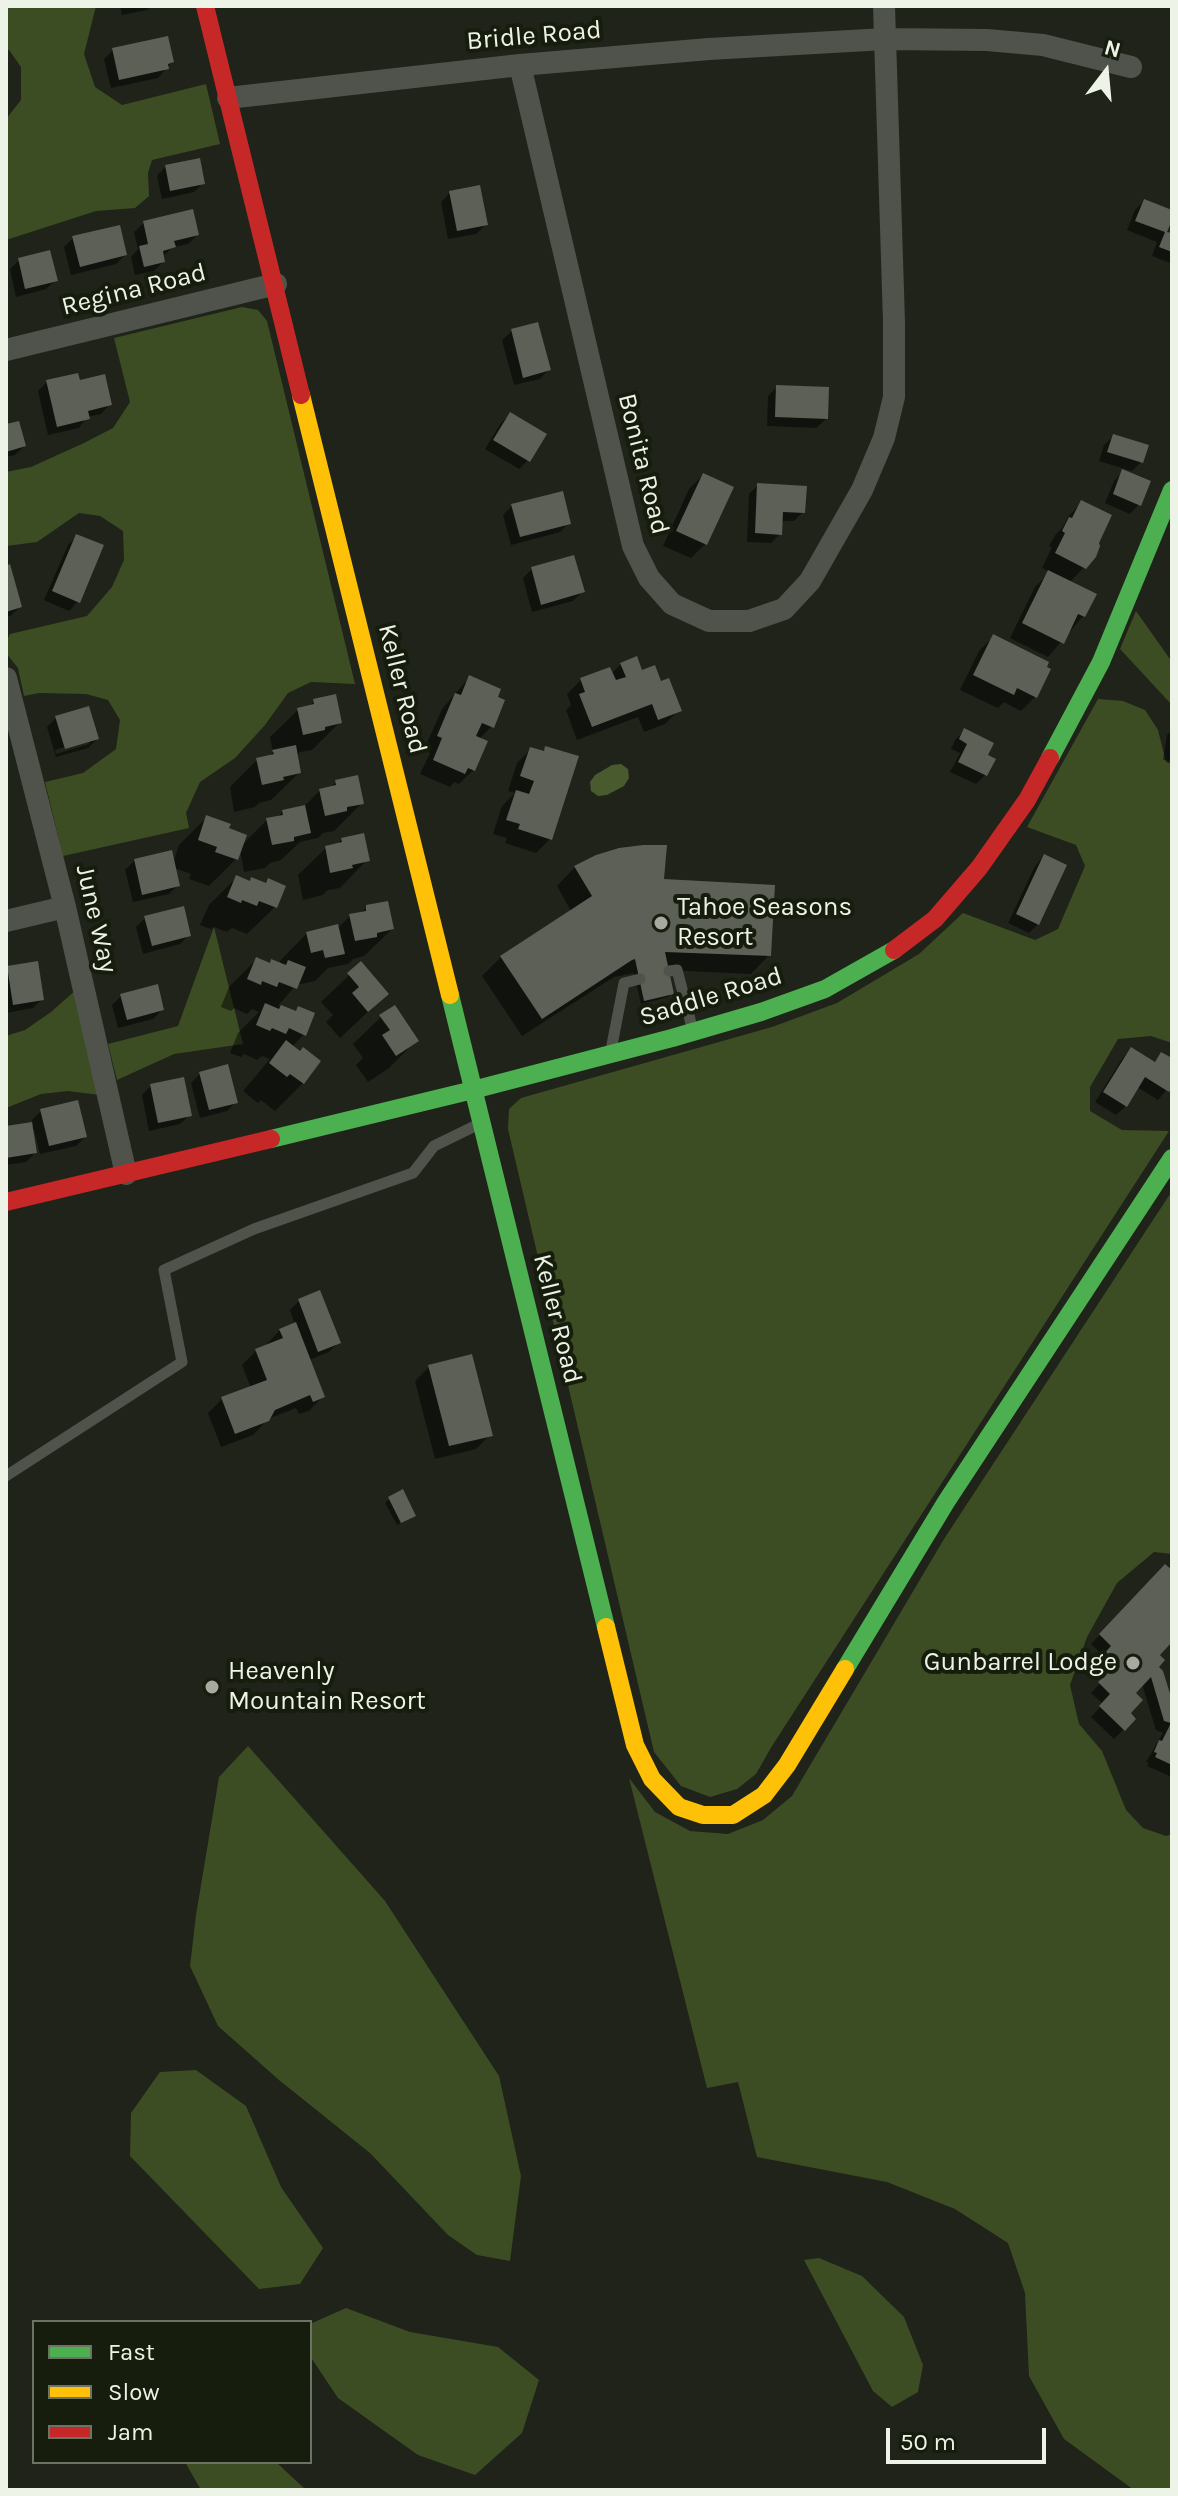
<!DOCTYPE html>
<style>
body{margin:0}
#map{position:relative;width:1178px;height:2496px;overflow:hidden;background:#1f2319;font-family:Karla,sans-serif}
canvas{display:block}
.frame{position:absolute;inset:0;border:8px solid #eef3e8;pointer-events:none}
.legend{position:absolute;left:32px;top:2320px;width:280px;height:144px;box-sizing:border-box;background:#161d0c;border:2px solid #6c7364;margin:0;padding:10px 14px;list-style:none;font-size:24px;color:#eef3e8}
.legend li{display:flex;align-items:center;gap:16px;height:40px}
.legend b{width:40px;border:2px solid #6c7364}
.north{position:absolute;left:1066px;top:32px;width:80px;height:80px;-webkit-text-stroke:6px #161d0c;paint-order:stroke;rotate:16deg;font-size:22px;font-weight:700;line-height:32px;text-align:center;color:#eef3e8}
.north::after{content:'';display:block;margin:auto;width:28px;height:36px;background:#eef3e8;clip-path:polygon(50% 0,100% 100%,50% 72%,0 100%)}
.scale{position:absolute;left:886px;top:2428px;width:160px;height:36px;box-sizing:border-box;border:4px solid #eef3e8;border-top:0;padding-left:10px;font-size:24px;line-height:28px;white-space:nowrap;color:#eef3e8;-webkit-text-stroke:6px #161d0c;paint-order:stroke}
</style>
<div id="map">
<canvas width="1178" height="2496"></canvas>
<div class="frame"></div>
<ul class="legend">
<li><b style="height:10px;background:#4caf50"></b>Fast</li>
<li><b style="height:10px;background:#ffc107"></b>Slow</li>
<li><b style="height:10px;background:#c62828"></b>Jam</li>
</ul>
<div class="north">N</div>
<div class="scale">50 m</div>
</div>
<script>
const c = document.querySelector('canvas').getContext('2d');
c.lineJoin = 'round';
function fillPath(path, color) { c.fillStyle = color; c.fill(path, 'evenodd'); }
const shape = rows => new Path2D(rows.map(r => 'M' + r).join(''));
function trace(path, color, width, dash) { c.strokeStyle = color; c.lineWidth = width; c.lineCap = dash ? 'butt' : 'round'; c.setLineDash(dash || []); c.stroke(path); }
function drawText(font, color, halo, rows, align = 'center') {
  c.font = font + ' Karla,sans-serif'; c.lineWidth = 8; c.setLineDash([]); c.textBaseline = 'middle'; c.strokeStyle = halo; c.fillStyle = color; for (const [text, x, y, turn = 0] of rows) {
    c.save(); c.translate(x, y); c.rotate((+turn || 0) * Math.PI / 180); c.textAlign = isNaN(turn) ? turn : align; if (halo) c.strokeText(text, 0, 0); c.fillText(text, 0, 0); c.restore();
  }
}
fillPath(shape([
 [6,6,96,6,84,54,95,87,122,105,206,84,220,144,152,160,148,173,149,196,135,208,96,211,6,240,6,119,21,100,21,67,9,50,6,49],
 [242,307,258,310,267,321,355,684,311,682,288,693,265,725,235,758,200,782,186,813,189,828,63,856,45,782,83,773,116,749,120,720,108,700,86,694,39,693,24,696,18,668,6,653,6,642,10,634,87,616,112,587,124,560,123,531,100,516,79,513,37,542,6,546,6,472,31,467,84,443,113,428,130,402,114,338],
 [1136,611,1172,662,1172,705,1120,649],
 [1098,699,1123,701,1145,710,1158,730,1166,762,1172,764,1172,1043,1151,1036,1118,1039,1090,1087,1090,1111,1122,1130,1169,1131,772,1746,756,1774,737,1789,710,1797,681,1786,654,1752,508,1129,509,1109,521,1098,772,1027,837,1003,919,954,963,913,1035,940,1058,929,1085,866,1076,845,1027,827],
 [214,927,243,1044,174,1054,117,1080,108,1044,178,1026],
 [77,989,100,1095,68,1091,41,1094,6,1108,6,1036,25,1030,51,1012],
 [1172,1191,1172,1554,1154,1552,1117,1583,1087,1637,1070,1685,1079,1724,1102,1751,1126,1810,1143,1828,1166,1836,1172,1834,1172,2490,1134,2490,1064,2439,1029,2376,1025,2293,1008,2243,955,2209,887,2182,757,2157,738,2082,707,2088,629,1778,655,1812,690,1831,728,1834,763,1820,792,1796,944,1539],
 [248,1746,385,1901,499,2076,521,2176,510,2261,477,2255,448,2235,370,2153,279,2080,218,2026,190,1966,196,1915,219,1777],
 [196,2070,246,2106,281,2187,323,2248,300,2284,259,2289,130,2156,131,2113,160,2072],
 [819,2258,862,2276,904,2317,923,2365,918,2392,892,2407,873,2391,804,2260],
 [346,2308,410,2332,498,2347,539,2380,522,2433,475,2475,418,2455,338,2398,310,2356,310,2324],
 [185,2462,276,2462,306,2490,201,2490]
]), '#3d4d23');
fillPath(shape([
 [621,764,628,769,629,778,624,786,607,795,598,796,591,791,590,782,595,775,612,765]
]), '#495a2e');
fillPath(shape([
 [120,6,151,6,147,10,122,15],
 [113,50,172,62,158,78,111,88,104,59],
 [166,166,203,183,194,192,162,199,157,176],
 [450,193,486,224,476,234,448,239,441,202],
 [1144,201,1172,212,1165,233,1172,235,1170,263,1152,256,1157,242,1127,230,1135,210],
 [144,223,197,235,188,244,173,247,162,257,163,262,154,271,135,275,131,257,138,249,134,232],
 [73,238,125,255,116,264,71,275,64,247],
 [19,260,56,280,46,289,16,297,10,269],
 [512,331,549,369,540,379,514,385,502,340],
 [47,382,79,382,110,404,101,414,87,417,79,428,48,435,38,391],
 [777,387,826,419,816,428,767,426,768,396],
 [510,414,528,460,519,469,485,449,501,423],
 [6,426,24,446,15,455,6,457],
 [1114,436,1141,462,1132,471,1099,461,1104,445],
 [1123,472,1139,504,1130,514,1105,503,1114,481],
 [703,475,705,544,691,558,663,546,689,489],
 [758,485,803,512,794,521,781,521,780,534,771,543,747,542,749,494],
 [1082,502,1095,556,1069,583,1083,616,1048,657,1010,638,1035,587,1050,572,1042,568,1052,547,1049,546,1056,534,1063,527,1068,517],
 [512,506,569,523,560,532,511,545,503,515],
 [77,536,78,601,69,611,44,600,68,545],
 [6,568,20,607,10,616,6,617],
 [532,569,583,591,573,601,532,612,523,578],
 [993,637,1035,697,1021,711,1004,702,998,708,960,690,979,651],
 [621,664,660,683,679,710,665,724,644,732,638,717,577,740,566,710,571,705,567,694,581,680,611,674],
 [469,678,492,726,479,739,473,770,459,784,454,782,450,787,420,774,430,753,424,750,442,709],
 [314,701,340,722,312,750,300,752,296,757,299,773,271,800,259,803,255,807,234,812,230,787,257,760,267,758,273,752,270,737,298,710,308,708],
 [56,718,97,739,88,748,56,757,47,727],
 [89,740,89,744,56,754,55,750],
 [965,730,985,756,993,760,985,775,976,784,950,772,960,753,951,749,955,740],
 [1172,731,1172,761,1163,760,1167,735],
 [546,748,550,839,536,853,505,843,507,838,493,834,502,806,515,793,508,791,517,763,531,749,541,753],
 [336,782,362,803,334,831,323,833,318,838,300,842,281,860,270,863,265,868,244,872,240,849,236,859,209,886,189,879,191,874,174,868,178,885,169,894,133,902,125,870,135,860,173,863,179,845,207,817,226,829,241,846,267,820,277,818,283,811,303,808,320,790,330,788],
 [342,839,367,860,340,888,328,890,323,895,303,900,298,875,326,848,336,846],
 [1044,856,1038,924,1029,933,1008,923,1035,866],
 [575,867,662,881,769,955,751,974,667,970,672,993,668,997,641,1004,634,973,614,977,522,1036,482,976,501,957,571,911,557,886],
 [236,878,275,907,247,934,232,928,227,932,214,927,211,929,200,925,209,905],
 [367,907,392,929,364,956,353,959,348,964,328,968,315,981,296,985,278,1006,294,1013,298,1009,304,1034,292,1047,319,1062,303,1083,275,1111,261,1100,258,1103,243,1091,270,1059,262,1056,257,1060,244,1054,241,1057,230,1053,238,1033,259,1012,252,1009,247,1014,234,1008,231,1011,221,1007,229,987,256,960,269,964,272,961,280,965,280,961,307,933,337,929,350,916,360,914],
 [145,918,189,935,180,944,143,954,136,927],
 [361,964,387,994,340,1038,326,1022,333,1015,321,1002],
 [8,968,42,999,33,1008,6,1013],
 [121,996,162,1010,153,1019,118,1028,112,1005],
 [381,1017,417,1040,389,1068,368,1082,356,1065,363,1058,353,1044],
 [1131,1050,1153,1063,1162,1054,1172,1061,1172,1083,1158,1100,1137,1087,1126,1106,1116,1115,1095,1102,1122,1059],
 [200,1074,236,1102,227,1111,200,1118,191,1083],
 [151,1086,190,1115,180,1124,149,1131,142,1095],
 [41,1111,85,1137,76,1146,40,1154,34,1130,31,1131,35,1153,26,1162,6,1165,6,1128,33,1124,32,1120],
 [299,1301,338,1343,329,1352,309,1360,323,1396,309,1411,299,1414,296,1408,268,1419,253,1435,221,1447,208,1413,222,1399,251,1388,242,1365,256,1351,267,1346,266,1345,280,1330,295,1325,290,1310],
 [429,1367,490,1435,476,1449,435,1459,415,1381],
 [389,1499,414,1515,397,1525,385,1503],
 [1165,1566,1172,1572,1172,1639,1157,1655,1156,1667,1172,1707,1172,1777,1147,1766,1149,1763,1146,1762,1163,1733,1156,1730,1142,1684,1133,1693,1128,1713,1134,1719,1114,1739,1091,1717,1103,1704,1091,1693,1103,1680,1092,1669,1104,1656,1091,1644]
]), '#0007');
fillPath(shape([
 [168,36,174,62,168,64,169,69,119,80,112,48],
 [200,158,205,184,170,191,165,165],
 [480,185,488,225,457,231,449,191],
 [1144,199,1172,210,1172,220,1167,232,1172,233,1172,252,1159,247,1165,232,1135,221],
 [193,209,199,235,174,241,176,247,163,251,165,262,144,267,139,246,148,244,143,221],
 [120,225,127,255,80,267,72,236],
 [50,250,58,281,25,289,18,258],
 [538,322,551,370,523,378,511,329],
 [78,373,80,380,105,374,112,405,88,411,90,419,57,427,46,380],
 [776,385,829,387,828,419,775,417],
 [510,412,547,434,530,462,493,440],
 [19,421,26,446,6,452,6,424],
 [1113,434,1149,445,1143,463,1107,452],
 [1122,469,1151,481,1141,506,1113,494],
 [703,473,734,487,707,545,676,531],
 [757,483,807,486,805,513,783,512,782,535,755,533],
 [563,491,571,524,520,537,511,504],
 [1081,500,1112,515,1099,543,1100,546,1096,557,1086,569,1055,553,1065,533,1062,531,1069,517,1072,518],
 [76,534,104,545,80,603,52,591],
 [574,555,585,592,541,605,531,567],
 [10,564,22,607,6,612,6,566],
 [1048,570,1097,594,1085,617,1078,614,1064,644,1022,623],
 [993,634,1049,662,1047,667,1051,669,1037,698,1017,688,1014,695,973,675],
 [637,656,642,670,655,665,661,681,669,678,682,711,658,720,652,704,592,727,579,694,585,692,580,678,610,667,616,680,626,677,620,663],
 [469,675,501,689,498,697,505,700,494,728,482,723,476,736,488,741,475,771,468,768,465,774,433,760,442,738,437,736,455,693,461,695],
 [336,694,342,723,325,727,325,730,303,735,297,708,314,704,313,699],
 [89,706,99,739,65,749,55,716],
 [964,728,994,743,988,755,996,759,987,776,958,762,967,744,959,739],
 [296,745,301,773,283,777,284,780,262,785,256,758,274,754,272,750],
 [545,746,579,756,552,840,518,829,520,824,506,820,516,790,529,794,534,781,520,776,530,747,544,751],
 [358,775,364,804,347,807,347,811,325,816,319,789,336,785,335,780],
 [305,805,311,833,294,837,294,841,272,845,266,818,283,815,282,810],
 [206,815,231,824,229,828,247,835,238,860,215,852,217,847,198,840],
 [364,833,370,861,352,865,353,868,330,873,325,846,342,842,341,838],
 [643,845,667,845,664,879,775,885,771,956,665,952,674,994,644,1001,635,959,632,960,542,1019,500,956,592,896,574,866,596,855,619,848],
 [172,850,180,886,142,895,134,859],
 [1044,854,1067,865,1039,925,1016,914],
 [236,875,250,881,251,877,266,883,268,878,286,886,277,908,259,901,257,906,242,900,241,903,227,897],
 [388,901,394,929,377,933,377,937,355,941,349,914,366,911,366,905],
 [184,906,191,936,152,946,144,916],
 [338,924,345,954,325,958,323,950,311,953,306,932],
 [256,957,270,963,271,959,286,965,288,960,306,967,297,989,279,982,277,987,262,981,261,985,247,979],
 [38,961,44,1000,13,1005,7,966],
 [361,961,389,994,368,1012,352,993,359,987,347,973],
 [158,984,164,1010,127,1020,120,994],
 [265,1003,279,1009,281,1005,296,1011,298,1006,315,1013,306,1036,289,1028,286,1034,272,1028,270,1031,256,1025],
 [395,1005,419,1041,396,1056,382,1035,390,1030,379,1015],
 [286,1040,300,1051,303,1047,321,1061,304,1084,290,1074,287,1077,269,1063],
 [1131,1047,1155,1062,1161,1052,1172,1058,1172,1086,1169,1092,1145,1077,1127,1107,1103,1092],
 [228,1064,238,1103,209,1110,199,1072],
 [184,1077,192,1116,158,1123,150,1084],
 [78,1100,87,1137,49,1146,40,1109],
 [32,1122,37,1153,6,1158,6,1126],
 [320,1290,341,1343,318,1352,298,1299],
 [296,1322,325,1397,313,1402,310,1395,275,1410,269,1421,235,1434,221,1397,267,1380,255,1349,283,1338,279,1329],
 [472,1354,493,1436,449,1446,428,1365],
 [403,1489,416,1516,401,1523,388,1497],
 [1165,1564,1172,1570,1172,1642,1160,1655,1165,1660,1159,1667,1163,1671,1172,1700,1172,1765,1155,1757,1157,1753,1154,1752,1159,1740,1162,1741,1171,1723,1164,1721,1151,1677,1136,1693,1143,1700,1131,1713,1136,1719,1125,1731,1099,1706,1110,1694,1098,1682,1111,1669,1099,1659,1111,1646,1099,1634]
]), '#5c6057');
trace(shape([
 [669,971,677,970,693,1031],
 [611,1050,624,983,640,979],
 [6,1476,182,1362,164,1270,254,1229,413,1173,434,1146,479,1124]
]), '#4f534b', 11);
trace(shape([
 [520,65,633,546,649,578,672,604,709,621,749,621,784,609,810,581,862,490,884,438,894,397,894,322,884,6],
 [228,98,520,65,709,49,885,39,987,40,1043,45,1131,67],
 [6,350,276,284],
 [6,678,65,907,126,1174],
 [6,921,65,907]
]), '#4f534b', 22);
trace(shape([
 [1050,758,1101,662,1172,490],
 [450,995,606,1627],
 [271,1139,473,1090,672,1038,761,1012,825,989,894,950],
 [845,1669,946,1502,1172,1158]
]), '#4caf50', 18);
trace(shape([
 [301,395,450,995],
 [606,1627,635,1745,652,1779,679,1807,703,1815,733,1815,764,1795,787,1765,845,1669]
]), '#ffc107', 18);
trace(shape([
 [205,6,301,395],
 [894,950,935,919,979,868,1027,800,1050,758],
 [6,1202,271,1139]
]), '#c62828', 18);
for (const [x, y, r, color] of [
 [661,923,8,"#a6aaa0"],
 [1133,1663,8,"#a6aaa0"],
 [212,1687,8,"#a6aaa0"]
]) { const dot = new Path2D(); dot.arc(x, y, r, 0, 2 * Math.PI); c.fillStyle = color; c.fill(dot); trace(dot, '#161d0c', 3); }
drawText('26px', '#eef3e8', '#161d0c', [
 ["Bridle Road",534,36,-5],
 ["Regina Road",134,290,-14],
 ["Bonita Road",643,464,76],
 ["Keller Road",402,689,76],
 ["June Way",96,919,77],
 ["Saddle Road",711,997,-17],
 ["Keller Road",557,1319,76]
]);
drawText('26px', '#eef3e8', '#161d0c', [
 ["Tahoe Seasons",677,908],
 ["Resort",677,938],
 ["Gunbarrel Lodge",1117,1663,"right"],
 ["Heavenly",228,1672],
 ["Mountain Resort",228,1702]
], 'left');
</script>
